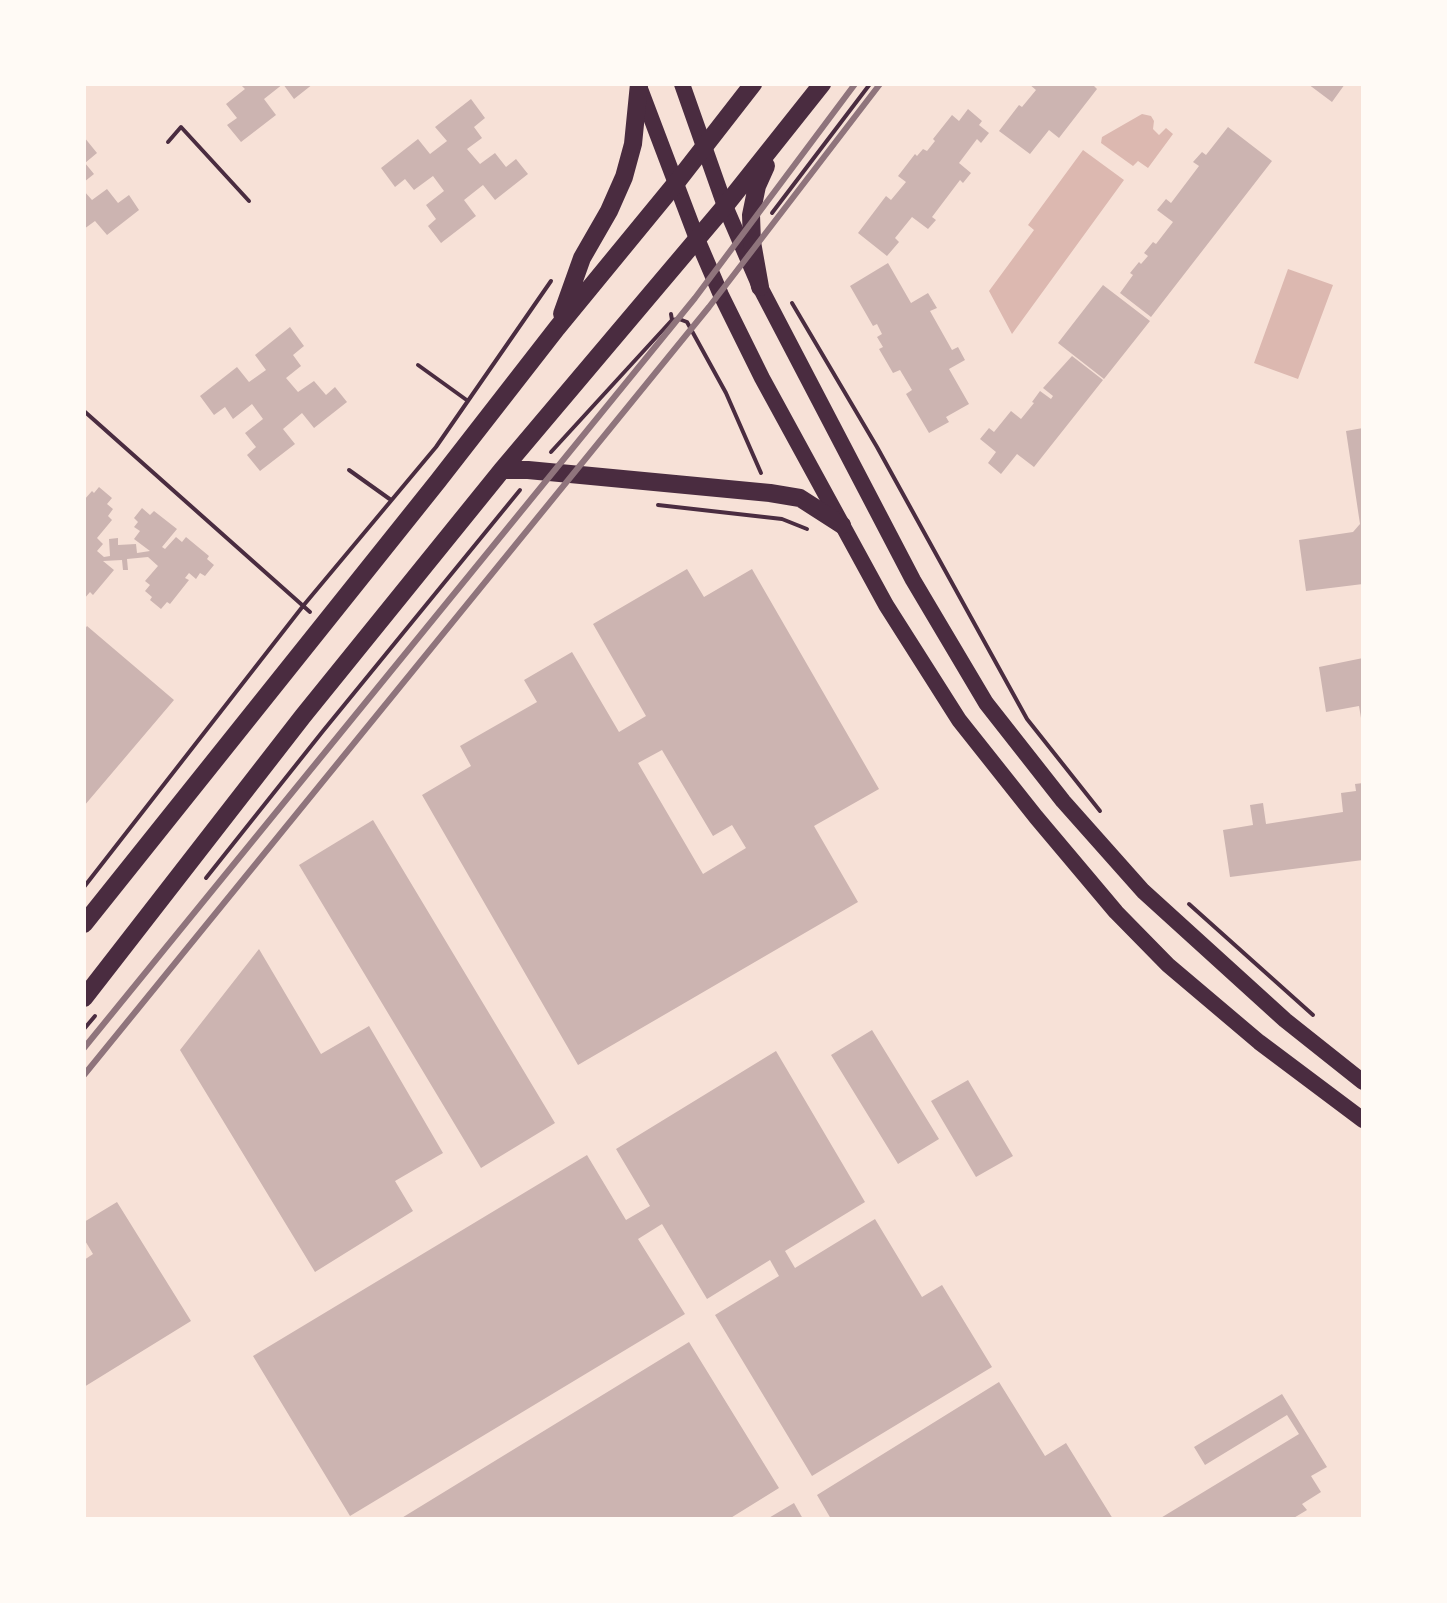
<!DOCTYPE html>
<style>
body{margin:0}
#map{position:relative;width:1447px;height:1603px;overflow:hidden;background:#f7e1d7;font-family:"Titillium Web",sans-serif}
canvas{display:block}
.frame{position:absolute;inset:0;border:86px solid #fffaf5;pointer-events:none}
</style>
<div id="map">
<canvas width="1447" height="1603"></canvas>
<div class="frame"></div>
</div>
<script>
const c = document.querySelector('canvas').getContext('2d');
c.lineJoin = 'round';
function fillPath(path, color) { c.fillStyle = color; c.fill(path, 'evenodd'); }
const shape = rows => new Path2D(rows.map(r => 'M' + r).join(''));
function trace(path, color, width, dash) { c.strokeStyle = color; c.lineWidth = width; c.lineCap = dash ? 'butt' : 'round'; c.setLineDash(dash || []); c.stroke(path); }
fillPath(shape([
 [1142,114,1151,116,1154,121,1153,129,1159,135,1166,128,1173,134,1148,168,1138,161,1133,166,1101,143,1102,137],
 [1083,150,1124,180,1012,334,989,291,1034,230,1028,225],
 [1288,269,1333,285,1298,379,1254,363]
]), '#dcb8b0');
fillPath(shape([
 [240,84,313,84,294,99,283,84,264,99,276,115,241,142,227,125,237,118,226,104,245,89],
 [1029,84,1094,84,1093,85,1097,89,1059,138,1049,130,1030,154,999,131,1019,105,1022,107,1036,90],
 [1308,84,1345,84,1332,102],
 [471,99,485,118,474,127,482,138,467,149,480,164,495,153,506,167,516,159,528,174,495,200,483,185,464,200,476,216,441,243,428,226,436,219,426,205,444,191,433,176,414,190,405,179,395,187,381,168,418,139,430,154,447,141,435,127],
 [968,109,982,121,979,125,989,133,981,143,977,139,959,163,971,173,963,183,960,180,932,217,936,220,928,229,912,217,895,238,899,242,887,256,858,233,886,196,891,200,906,182,898,176,915,154,917,156,923,149,927,151,935,141,933,139,952,115,959,121],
 [1228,127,1272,161,1151,317,1120,293,1133,275,1130,273,1139,262,1141,264,1148,256,1144,253,1153,242,1156,244,1173,222,1157,210,1166,199,1171,203,1199,166,1193,162,1202,152,1206,155],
 [84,137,97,153,85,163,94,174,84,182],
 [107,189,118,203,129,195,139,210,107,235,95,221,84,229,84,191,92,200],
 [888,263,911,303,928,293,937,308,930,311,952,350,958,347,965,360,949,369,969,404,946,417,949,422,929,433,906,394,912,390,900,370,893,373,879,349,883,347,877,337,882,334,877,324,873,326,850,286],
 [1103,285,1150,321,1104,379,1058,343],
 [290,327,304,346,293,355,301,366,286,378,298,392,314,381,326,395,335,387,347,402,314,428,302,413,283,429,295,444,260,471,247,455,256,447,245,433,263,419,252,404,233,419,225,407,214,415,200,396,237,367,249,382,266,370,255,355],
 [1072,356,1103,380,1034,467,1017,454,1001,474,988,463,996,452,980,439,989,428,994,432,1011,411,1021,419,1034,403,1032,402,1040,391,1051,399,1053,396,1043,388],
 [1363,428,1363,584,1306,591,1299,540,1353,532,1360,524,1346,431],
 [99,487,112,498,107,504,113,509,108,516,112,520,97,538,103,544,97,551,104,557,110,556,109,539,118,538,118,545,136,544,137,553,150,551,134,539,140,531,134,527,138,522,134,518,142,508,150,515,154,511,177,529,162,547,165,549,176,537,182,542,186,537,209,556,207,559,214,565,205,576,200,573,196,579,189,573,185,578,189,580,170,604,167,602,161,609,150,600,152,597,145,591,150,585,145,581,158,566,148,557,127,559,128,570,123,570,122,560,103,561,114,570,93,595,90,592,84,599,84,500,92,491,94,493],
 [687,569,704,597,752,569,879,789,814,826,858,902,578,1065,422,795,471,766,460,746,537,702,524,680,572,652,619,732,646,716,593,624],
 [662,750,713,836,732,825,746,848,703,874,638,763],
 [87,626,174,700,84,806,84,630],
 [1363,658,1363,717,1361,718,1359,706,1326,712,1319,667],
 [1363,783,1363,860,1230,877,1223,830,1253,825,1250,805,1263,803,1266,824,1343,812,1341,793,1356,791,1355,784],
 [373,820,555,1123,481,1168,299,865],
 [259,949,321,1054,369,1026,443,1153,395,1181,413,1211,315,1272,180,1050],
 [872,1030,939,1139,898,1164,831,1055],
 [776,1051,865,1202,785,1251,795,1268,875,1219,922,1297,942,1285,992,1367,812,1476,715,1315,779,1276,770,1260,707,1299,662,1224,638,1239,685,1314,350,1516,253,1356,587,1155,626,1220,650,1206,616,1149],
 [968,1080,1013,1156,976,1177,931,1101],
 [117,1202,191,1321,84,1387,84,1260,93,1254,84,1239,84,1222],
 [689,1342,779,1488,729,1519,400,1519],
 [999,1382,1045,1456,1066,1443,1113,1519,831,1519,817,1495],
 [1282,1394,1327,1467,1311,1476,1321,1492,1302,1504,1307,1510,1292,1519,1159,1519,1299,1434,1287,1415,1205,1465,1194,1447],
 [794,1503,803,1519,767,1519]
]), '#ccb4b1');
trace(shape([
 [168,142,181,127,249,201],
 [772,213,870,84],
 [792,303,877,447,1027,719,1100,811],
 [672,320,679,319,687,322,726,393,761,473],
 [418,365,468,401],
 [84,411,310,612],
 [551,452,672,320,671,314],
 [349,470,391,500],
 [658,505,782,519,807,529],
 [206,878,323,731,520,490],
 [84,887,303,606,436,447,551,281],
 [1189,904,1313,1015],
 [84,1029,95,1016]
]), '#4a2c40', 4);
trace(shape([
 [682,84,725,206,760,287,913,580,986,703,1063,801,1143,891,1285,1020,1363,1082],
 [639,86,697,239,721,295,762,378,886,605,959,720,1036,817,1116,912,1168,965,1259,1042,1363,1120]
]), '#4a2c40', 16);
trace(shape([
 [760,287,752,242,751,215,757,186,766,166],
 [562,314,582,258,609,211,624,177,633,144,639,84],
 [502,470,528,470,770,493,800,498,842,525],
 [84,924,438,481,557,328,676,183,753,84],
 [84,998,303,716,502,470,725,206,822,84]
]), '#4a2c40', 18);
trace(shape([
 [84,1048,695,298,855,84],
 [84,1075,709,307,880,84]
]), '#8f747c', 6);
</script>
